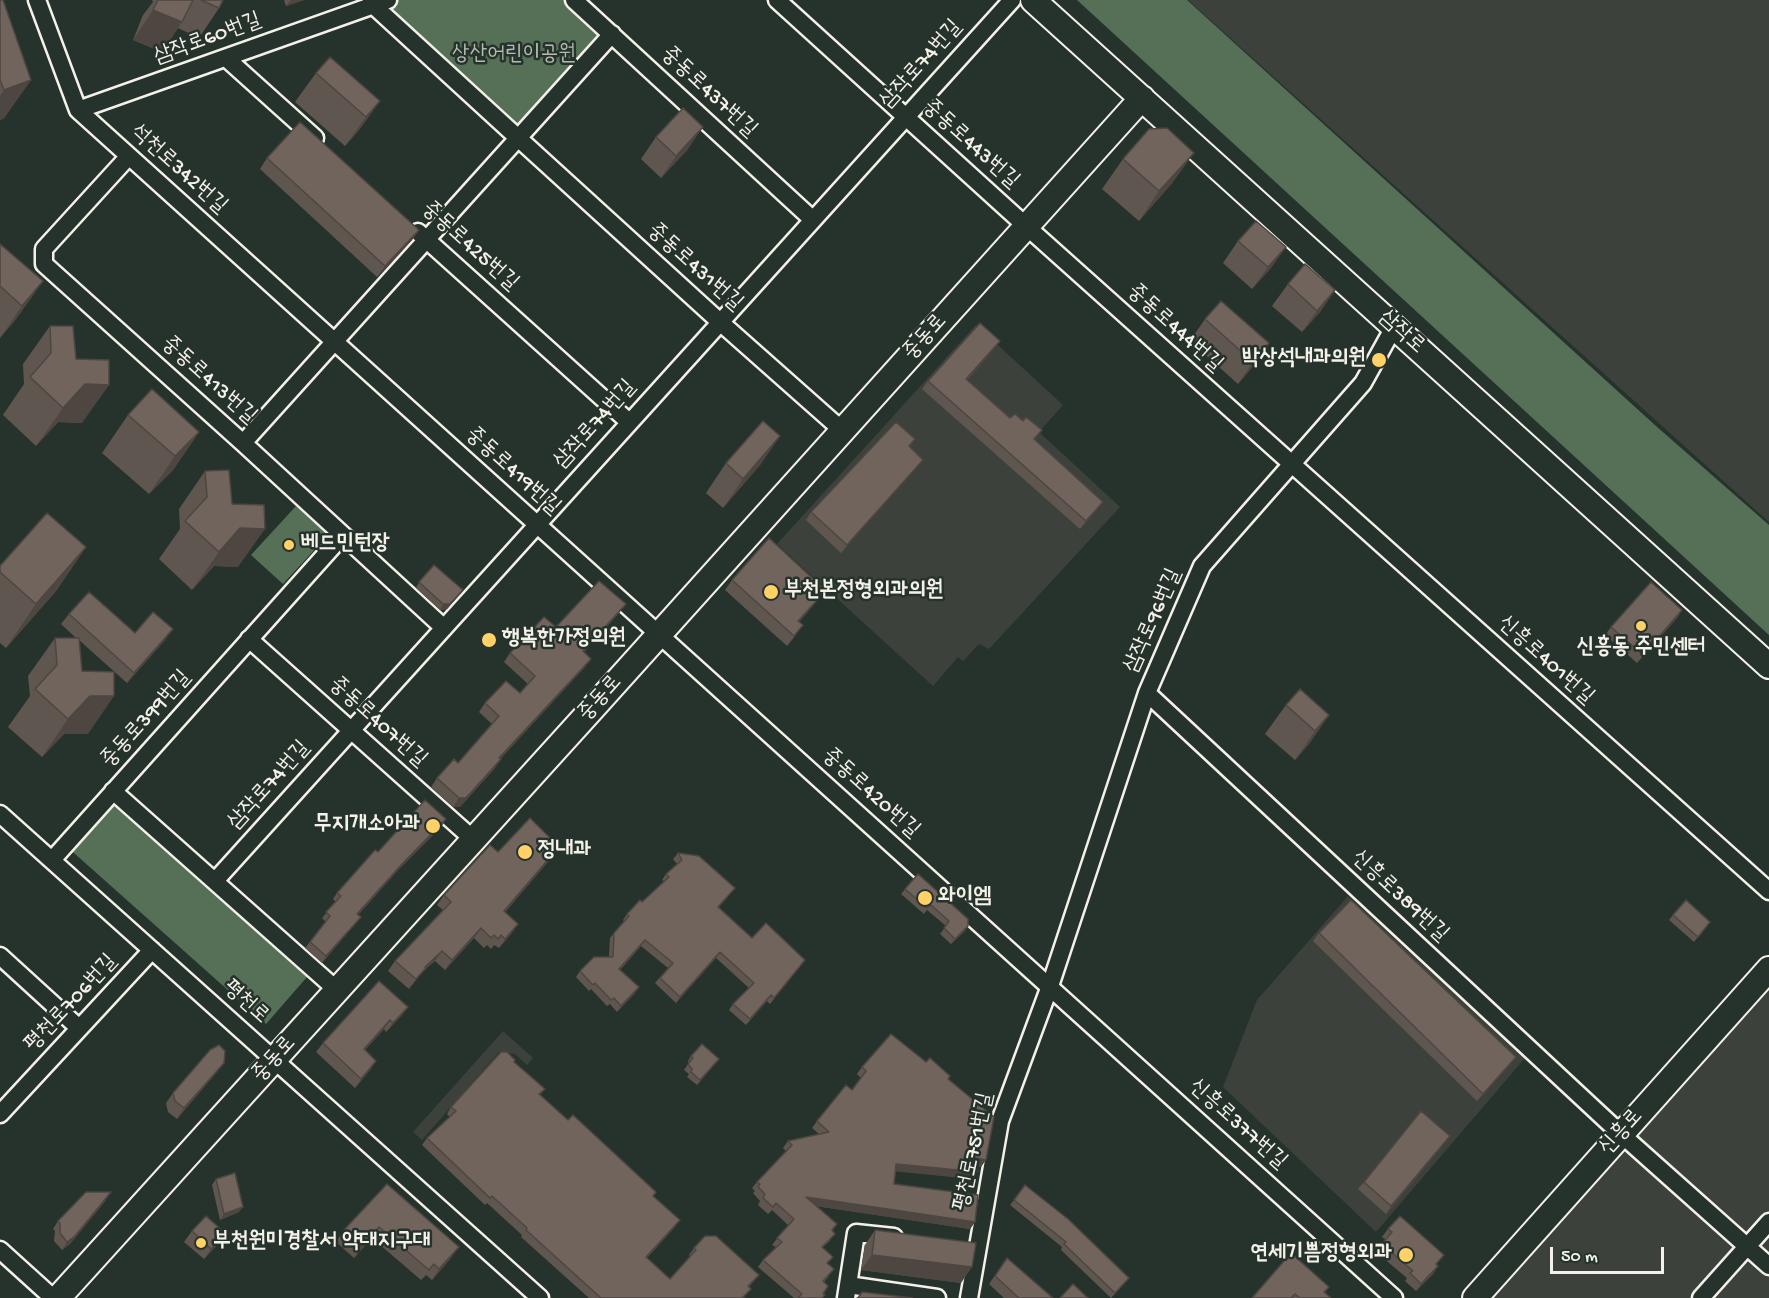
<!DOCTYPE html>
<meta charset="utf-8">
<style>
body{margin:0}
#map{position:relative;width:1769px;height:1298px;overflow:hidden;background:#26332d;font-family:"Gochi Hand",sans-serif}
canvas{display:block}
.scale{position:absolute;left:1550px;top:1247px;width:114px;height:27px;box-sizing:border-box;border:3px solid #f4f1e8;border-top:0;padding-left:8px;font-size:18px;line-height:21px;white-space:nowrap;color:#f4f1e8;-webkit-text-stroke:4px #26332d;paint-order:stroke}
</style>
<div id="map">
<canvas width="1769" height="1298"></canvas>
<div class="scale">50 m</div>
</div>
<script>
const c = document.querySelector('canvas').getContext('2d');
c.lineJoin = 'round';
function fillPath(path, color) { c.fillStyle = color; c.fill(path, 'evenodd'); }
const shape = rows => new Path2D(rows.map(r => 'M' + r).join(''));
function trace(path, color, width, dash) { c.strokeStyle = color; c.lineWidth = width; c.lineCap = dash ? 'butt' : 'round'; c.setLineDash(dash || []); c.stroke(path); }
function drawText(font, color, halo, rows, align = 'center') {
  c.font = font + ' "Gochi Hand","Poor Story",sans-serif'; c.lineWidth = 5; c.setLineDash([]); c.textBaseline = 'middle'; c.strokeStyle = halo; c.fillStyle = color; for (const [text, x, y, turn = 0] of rows) {
    c.save(); c.translate(x, y); c.rotate((+turn || 0) * Math.PI / 180); c.textAlign = isNaN(turn) ? turn : align; if (halo) c.strokeText(text, 0, 0); c.fillText(text, 0, 0); c.restore();
  }
}
fillPath(shape([
 [1188,0,1769,0,1769,522],
 [976,325,1063,405,1039,432,1120,507,989,649,979,644,963,661,958,657,933,686,777,544],
 [1348,896,1525,1058,1376,1232,1223,1087,1257,1000],
 [1769,969,1769,1298,1475,1298],
 [503,1031,533,1058,527,1065,515,1054,499,1052,422,1140,413,1132]
]), '#3c423b');
fillPath(shape([
 [388,0,574,0,612,34,517,137,373,5],
 [1077,0,1187,0,1656,426,1769,525,1769,635],
 [296,506,328,535,283,584,251,555],
 [113,791,314,969,266,1024,65,845]
]), '#557057');
const street = shape([
 [37,0,78,110,1394,1298],
 [371,0,373,5,517,137,720,322,843,431],
 [574,0,812,219],
 [777,0,1026,226,1769,891],
 [226,58,315,138],
 [78,110,388,0],
 [129,156,44,249,44,264,243,443,444,628],
 [418,232,629,422],
 [243,443,612,34],
 [249,639,474,840],
 [1147,693,1621,1134,1769,1266],
 [113,791,338,991],
 [0,814,540,1298],
 [52,860,343,535],
 [215,881,1012,0],
 [0,956,79,1028],
 [0,1114,152,950],
 [0,1250,53,1298],
 [848,1285,937,1298],
 [846,1298,856,1233,894,1237],
 [969,1298,1000,1121,1050,986,1147,693,1202,566,1363,383,1394,327],
 [1701,1298,1769,1222]
]);
const secondary = shape([
 [1033,0,1769,666],
 [58,1298,592,709,1142,98],
 [1475,1298,1769,969]
]);
trace(street, '#f4f1e8', 21);
trace(secondary, '#f4f1e8', 28);
trace(street, '#26332d', 16);
trace(secondary, '#26332d', 24);
fillPath(shape([
 [0,0,31,80,4,118,0,120],
 [152,0,223,0,219,8,199,38,178,28,162,52,133,40,143,15,153,2],
 [284,0,304,0,286,6],
 [316,73,380,101,359,130,345,146,295,102],
 [656,137,688,149,661,178,641,159],
 [267,158,419,230,412,240,377,277,260,169],
 [1123,159,1173,182,1139,221,1102,189],
 [1238,241,1286,247,1270,269,1252,289,1223,263],
 [0,244,43,281,16,319,0,338],
 [1288,284,1335,290,1320,312,1302,332,1272,306],
 [1205,319,1269,343,1254,365,1238,384,1190,341],
 [50,326,82,423,58,422,36,446,3,415,24,384,23,364],
 [994,349,967,380,1035,440,1097,510,1080,529,922,389,928,381],
 [128,415,199,432,173,470,149,494,102,453],
 [780,436,760,465,723,508,706,493,726,463],
 [915,439,909,447,917,467,841,553,806,520,811,512],
 [205,471,238,567,214,566,192,590,159,559,180,529,179,509],
 [86,547,56,591,6,648,0,643,0,566],
 [732,580,819,598,811,608,799,622,795,636,787,646,725,590],
 [419,582,463,590,447,609,440,610,416,588],
 [1682,610,1677,618,1637,663,1605,635,1611,627],
 [619,613,584,652,585,667,500,759,495,768,460,807,453,807,431,787,437,778,458,763,492,724,479,712,485,703,520,693,528,684,504,662,510,653,556,627],
 [69,614,135,633,165,640,127,683,79,640,88,734,64,734,42,757,8,727,30,696,28,676,55,638,76,638,61,624],
 [1286,705,1329,715,1309,744,1295,760,1265,734],
 [442,826,399,869,358,915,361,917,356,923,322,963,305,948,326,922,322,918,336,902,333,899,337,893,378,852],
 [559,847,552,857,505,912,518,924,511,934,499,948,494,945,491,949,487,945,484,948,474,938,445,970,435,961,423,971,409,989,388,971,395,961,443,910,437,905,444,895,498,852],
 [678,853,735,888,719,907,752,938,805,960,770,1004,767,1001,746,1025,729,1010,733,1004,749,988,716,958,676,1003,655,983,668,968,641,946,620,970,635,993,617,1012,610,1004,607,1006,591,989,589,991,576,977,580,971,609,957,610,938,614,933,624,921,623,920,627,914,642,902,664,881,662,880,666,874,677,864,673,859],
 [918,874,965,931,951,944,940,934,946,926,927,910,924,914,901,894],
 [1673,915,1706,927,1694,942,1669,920],
 [1319,933,1510,1065,1477,1101,1313,941],
 [408,1007,401,1016,386,1032,384,1029,365,1050,376,1061,370,1070,355,1088,316,1052,323,1043],
 [691,1056,715,1064,697,1085,687,1077,689,1074,684,1070,689,1063,688,1061],
 [514,1062,545,1089,540,1095,568,1120,656,1192,653,1196,675,1227,647,1258,670,1279,690,1256,689,1255,694,1248,759,1275,749,1287,744,1298,589,1298,521,1237,522,1235,487,1203,485,1205,422,1145,427,1138,450,1117,447,1114,451,1107],
 [926,1062,948,1079,981,1167,977,1166,973,1179,896,1171,894,1184,975,1222,970,1229,816,1206,832,1231,830,1241,823,1247,828,1264,829,1276,824,1282,823,1298,794,1298,758,1267,763,1260,776,1247,772,1245,788,1225,772,1210,768,1214,758,1205,760,1201,753,1193,755,1191,752,1188,757,1182,786,1151,783,1148,788,1141,819,1134,812,1128,817,1121,852,1090,861,1078,857,1074,862,1067],
 [224,1063,216,1073,177,1119,168,1112,166,1103,173,1093],
 [1444,1144,1386,1214,1358,1189,1364,1182],
 [216,1179,239,1212,220,1220,212,1185],
 [387,1184,451,1258,432,1280,426,1275,421,1280,372,1238,354,1258,336,1242,343,1231],
 [106,1200,70,1244,62,1250,54,1241,55,1231,53,1229,58,1221],
 [1014,1200,1125,1283,1111,1298,1061,1250,1062,1247,1010,1205],
 [1388,1229,1438,1266,1433,1274,1416,1291,1405,1281,1407,1278,1376,1252,1386,1240,1382,1237],
 [875,1230,961,1283,861,1270,865,1245],
 [192,1231,218,1244,204,1259,184,1242],
 [1007,1258,1053,1298,1004,1298,989,1284],
 [1329,1287,1325,1293,1331,1298,1252,1298]
]), '#605650');
fillPath(shape([
 [291,0,304,0,286,6],
 [153,10,182,22,162,52,133,40],
 [31,80,4,118,0,120,0,96,4,90],
 [380,101,359,130,345,146,366,117],
 [703,127,688,149,661,178,676,156],
 [1194,153,1173,182,1139,221,1159,191],
 [419,230,412,240,377,277,385,266],
 [1286,247,1270,269,1252,289,1268,267],
 [43,281,16,319,0,338,22,306],
 [1335,290,1320,312,1302,332,1317,311],
 [1000,341,994,349,960,387,966,379],
 [1269,343,1254,365,1238,384,1253,362],
 [85,384,109,385,82,423,58,422,36,446,63,408],
 [199,432,173,470,149,494,175,456],
 [780,436,760,465,723,508,743,479],
 [923,460,917,467,841,553,847,545],
 [1103,502,1097,510,1080,529,1086,521],
 [240,528,265,529,238,567,214,566,192,590,219,552],
 [86,547,56,591,6,648,36,604],
 [463,590,447,609,440,610,443,604],
 [819,598,811,608,791,632,798,621],
 [626,604,619,613,577,660,583,651],
 [1682,610,1677,618,1637,663,1643,655],
 [173,629,165,640,127,683,134,673],
 [591,659,585,667,493,767,499,758],
 [90,696,114,696,88,734,64,734,42,757,68,719],
 [1329,715,1309,744,1295,760,1315,731],
 [501,759,495,768,460,807,453,807,459,798],
 [446,819,442,826,399,869,353,921,357,914,403,863],
 [559,847,552,857,498,921,504,911],
 [361,917,356,923,322,963,326,956],
 [518,924,511,934,499,948,505,939],
 [968,926,965,931,951,944,955,939],
 [481,928,474,938,445,970,452,960],
 [442,951,435,961,423,971,409,989,425,967],
 [720,952,716,958,676,1003,680,997],
 [639,987,635,993,617,1012,621,1006],
 [408,1007,401,1016,386,1032,393,1023],
 [390,1020,384,1029,357,1058,364,1049],
 [1516,1057,1510,1065,1477,1101,1483,1094],
 [376,1061,370,1070,355,1088,361,1079],
 [224,1063,216,1073,177,1119,184,1108],
 [1450,1136,1444,1144,1386,1214,1391,1206],
 [976,1158,986,1160,981,1167,972,1165],
 [896,1164,978,1172,973,1179,892,1171],
 [111,1192,70,1244,62,1250,67,1242],
 [806,1197,975,1222,970,1229,801,1204],
 [243,1207,239,1212,220,1220,224,1214],
 [680,1220,675,1227,641,1264,646,1257],
 [379,1227,372,1238,354,1258,361,1247],
 [225,1233,218,1244,204,1259,211,1249],
 [459,1247,451,1258,432,1280,439,1269],
 [872,1255,972,1267,961,1283,861,1270],
 [1438,1266,1433,1274,1416,1291,1421,1284]
]), '#4e4641');
const building = shape([
 [0,0,3,0,31,80,4,90,0,80,0,0],
 [158,0,193,0,182,22,153,10,158,0],
 [201,0,223,0,219,8,201,0],
 [330,57,380,101,366,117,316,73,330,57],
 [683,108,703,127,676,156,656,137,683,108],
 [300,122,419,230,385,266,267,158,300,122],
 [1167,128,1194,153,1159,191,1123,159,1149,129,1167,128],
 [1256,221,1286,247,1268,267,1238,241,1256,221],
 [0,244,43,281,22,306,0,286,0,244],
 [1305,264,1335,290,1317,311,1288,284,1305,264],
 [1221,301,1269,343,1253,362,1205,319,1221,301],
 [980,323,1000,341,966,379,1010,418,1015,414,1023,421,1026,417,1042,430,1034,439,1103,502,1086,521,928,381,980,323],
 [50,326,73,326,76,359,109,360,109,385,85,384,63,408,30,377,51,353,50,326],
 [152,389,199,432,175,456,128,415,152,389],
 [763,421,780,436,743,479,726,463,763,421],
 [896,422,915,439,909,446,923,460,847,545,811,512,896,422],
 [229,470,232,504,264,505,265,529,240,528,219,552,185,521,207,497,205,471,229,470],
 [47,513,86,547,36,604,0,572,0,566,47,513],
 [769,538,822,587,819,598,798,621,803,625,794,636,732,580,769,538],
 [434,565,463,590,450,604,443,604,419,582,434,565],
 [599,581,626,604,583,651,591,659,499,758,501,759,466,798,459,798,437,778,454,759,458,763,499,716,485,703,506,681,520,693,535,676,510,653,544,617,556,627,599,581],
 [1651,582,1682,610,1643,655,1611,627,1651,582],
 [89,592,135,633,153,612,173,629,134,673,69,614,89,592],
 [55,638,79,638,82,671,114,672,114,696,90,696,68,719,35,689,57,665,55,638],
 [1300,689,1329,715,1315,731,1286,705,1300,689],
 [425,800,446,819,403,863,357,914,361,917,326,956,310,942,330,916,326,912,341,896,337,893,375,850,378,852,425,800],
 [530,818,559,847,504,911,518,924,505,939,501,935,498,939,494,935,491,938,481,928,452,960,442,951,425,967,426,968,416,979,395,961,451,902,444,895,490,845,498,852,530,818],
 [678,853,699,856,735,888,718,907,752,938,766,923,805,960,774,998,771,995,750,1019,733,1004,754,983,720,952,680,997,660,978,673,963,645,940,619,969,639,987,621,1006,614,998,611,1000,595,983,593,985,580,971,594,957,613,957,614,933,629,916,627,914,640,900,642,902,669,877,666,874,682,860,678,853],
 [918,874,968,919,968,926,955,939,944,928,949,921,931,905,927,908,905,889,918,874],
 [1351,900,1516,1057,1483,1094,1319,933,1351,900],
 [1686,900,1710,922,1698,937,1673,915,1686,900],
 [379,981,408,1007,393,1023,390,1020,364,1049,376,1061,361,1079,323,1043,379,981],
 [891,1034,926,1062,930,1058,950,1076,948,1079,994,1117,986,1160,976,1158,978,1172,896,1164,894,1184,978,1195,975,1222,806,1197,837,1224,832,1230,835,1234,822,1247,833,1257,827,1263,834,1269,823,1281,828,1286,823,1294,825,1295,822,1298,798,1298,802,1294,763,1260,782,1242,777,1238,794,1219,776,1203,773,1207,763,1198,765,1194,758,1187,760,1184,757,1182,792,1145,788,1141,829,1132,817,1121,846,1085,852,1090,866,1071,862,1067,891,1034],
 [702,1044,719,1059,700,1080,691,1072,692,1069,688,1064,693,1058,691,1056,702,1044],
 [219,1045,225,1051,224,1063,184,1108,175,1101,173,1093,210,1050,219,1045],
 [501,1052,507,1052,515,1060,514,1062,545,1089,539,1094,568,1120,573,1115,656,1192,653,1196,680,1220,646,1257,670,1279,696,1250,694,1248,705,1236,716,1236,759,1275,748,1286,751,1289,742,1298,601,1298,526,1230,527,1228,492,1196,490,1198,427,1138,456,1111,451,1107,501,1052],
 [1421,1111,1450,1136,1391,1206,1364,1182,1421,1111],
 [235,1173,243,1207,224,1214,216,1179,235,1173],
 [387,1184,459,1247,439,1269,434,1264,429,1270,379,1227,361,1247,343,1231,387,1184],
 [1025,1185,1068,1219,1129,1278,1115,1293,1064,1244,1066,1242,1014,1200,1025,1185],
 [86,1192,111,1192,75,1236,67,1242,60,1233,60,1224,58,1221,86,1192],
 [206,1216,225,1233,211,1249,192,1231,206,1216],
 [1400,1216,1444,1255,1436,1264,1438,1266,1421,1284,1410,1273,1413,1271,1382,1244,1392,1232,1388,1229,1400,1216],
 [875,1230,976,1243,972,1267,872,1255,875,1230],
 [1291,1253,1329,1287,1324,1292,1331,1298,1300,1298,1295,1294,1291,1298,1252,1298,1291,1253],
 [1007,1258,1053,1298,1019,1298,995,1276,1007,1258],
 [1073,1284,1088,1298,1060,1298,1073,1284],
 [862,1292,913,1298,858,1298,862,1292]
]);
fillPath(building, '#70645d');
trace(building, '#4e4641', 1.5);
for (const [x, y, r, color] of [
 [1379,360,8,"#ffd166"],
 [289,545,6,"#ffd166"],
 [771,592,8,"#ffd166"],
 [1641,626,6,"#ffd166"],
 [489,640,8,"#ffd166"],
 [433,826,8,"#ffd166"],
 [525,852,8,"#ffd166"],
 [925,898,8,"#ffd166"],
 [201,1243,6,"#ffd166"],
 [1406,1255,8,"#ffd166"]
]) { const dot = new Path2D(); dot.arc(x, y, r, 0, 2 * Math.PI); c.fillStyle = color; c.fill(dot); trace(dot, '#26332d', 2); }
drawText('22px', '#f4f1e8', '#26332d', [
 ["삼작로60번길",208,40,-20],
 ["삼작로74번길",922,65,-48],
 ["중동로437번길",708,93,43],
 ["중동로443번길",970,145,42],
 ["석천로342번길",178,170,42],
 ["중동로425번길",469,247,42],
 ["중동로431번길",694,268,42],
 ["중동로444번길",1174,329,42],
 ["삼작로",1401,333,42],
 ["중동로",926,338,-48],
 ["중동로413번길",208,381,42],
 ["삼작로74번길",596,425,-48],
 ["중동로419번길",512,472,42],
 ["삼작로96번길",1154,621,-66],
 ["신흥로401번길",1545,661,42],
 ["중동로",601,699,-48],
 ["중동로399번길",147,720,-48],
 ["중동로407번길",377,723,42],
 ["삼작로74번길",270,786,-48],
 ["중동로420번길",870,794,42],
 ["신흥로389번길",1399,897,43],
 ["평천로",245,1003,42],
 ["평천로706번길",72,1004,-47],
 ["중동로",275,1060,-48],
 ["신흥로377번길",1237,1125,42],
 ["신흥로",1622,1133,-48],
 ["평천로751번길",975,1152,-78]
]);
drawText('22px', '#b4bdae', '#26332d', [
 ["상산어린이공원",514,56]
]);
drawText('bold 22px', '#f4f1e8', '#26332d', [
 ["박상석내과의원",1366,360,"right"],
 ["베드민턴장",301,545],
 ["부천본정형외과의원",784,592],
 ["행복한가정의원",502,640],
 ["신흥동 주민센터",1641,649,"center"],
 ["무지개소아과",420,826,"right"],
 ["정내과",538,852],
 ["와이엠",938,898],
 ["부천원미경찰서 약대지구대",213,1243],
 ["연세기쁨정형외과",1392,1255,"right"]
], 'left');
</script>
